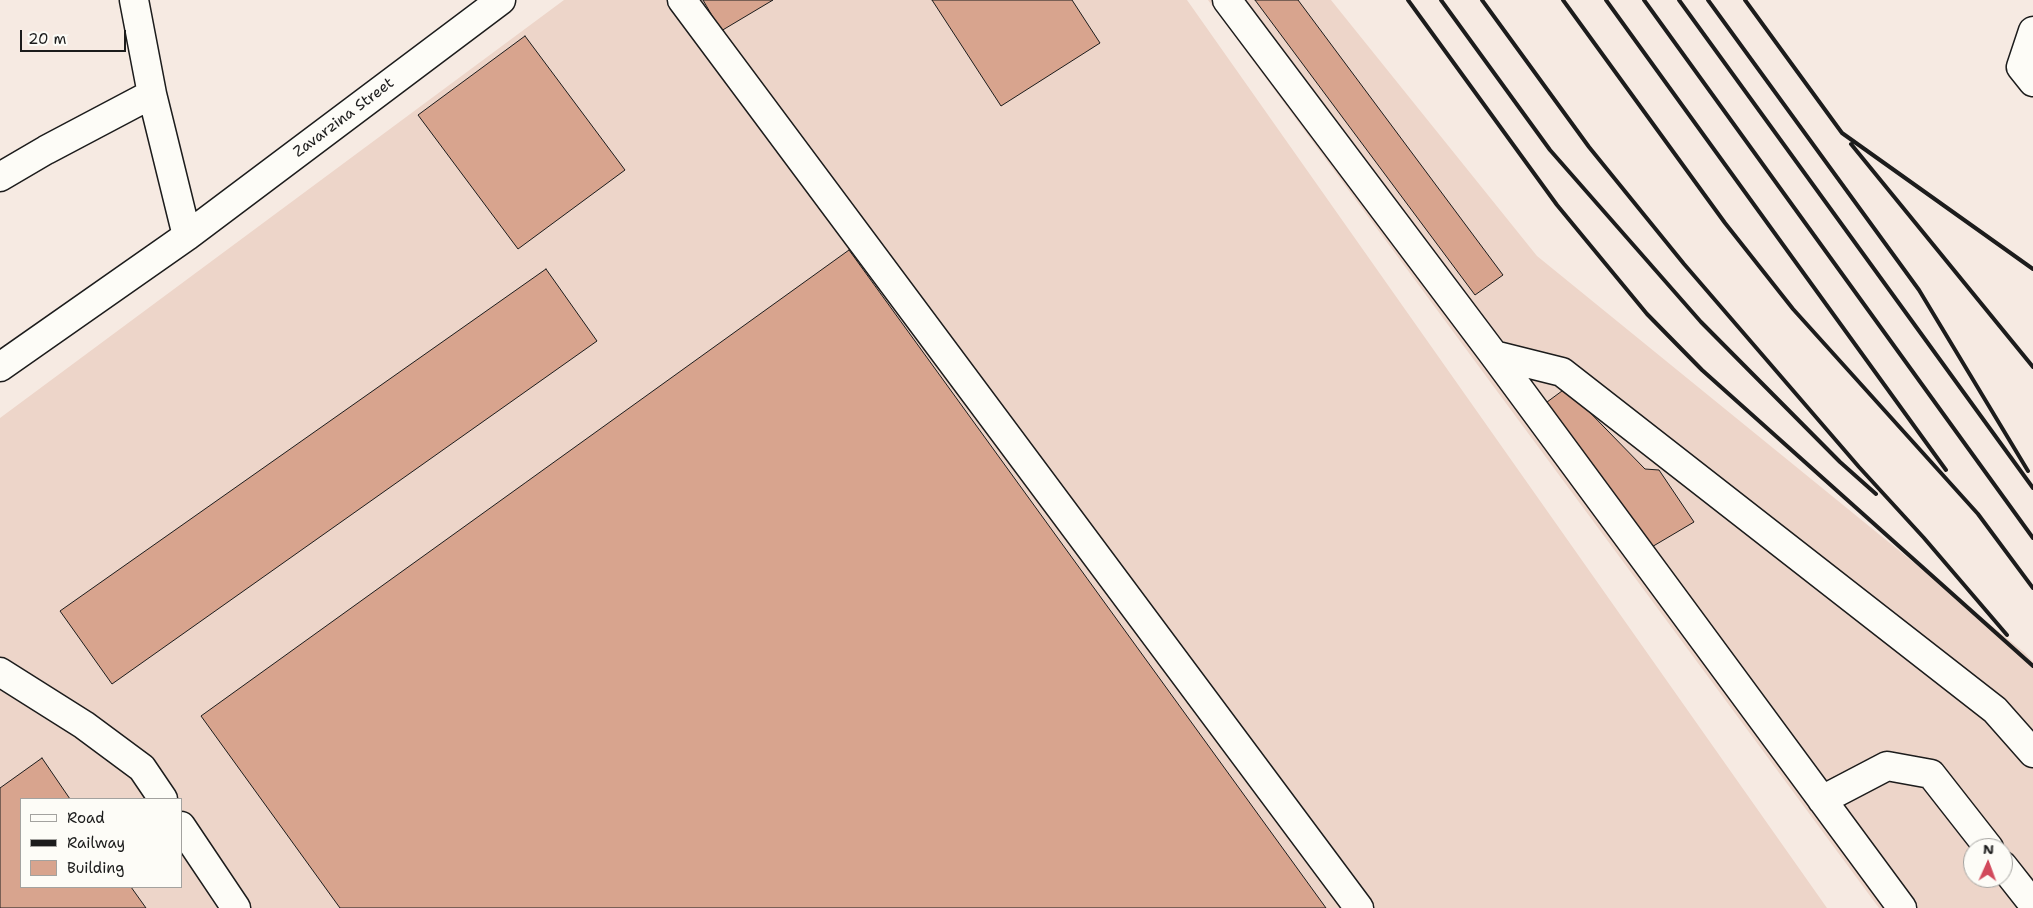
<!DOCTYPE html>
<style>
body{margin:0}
#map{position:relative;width:2033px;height:908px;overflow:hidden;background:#f6eae2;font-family:"Shantell Sans",sans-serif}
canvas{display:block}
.legend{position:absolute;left:20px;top:798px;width:162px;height:90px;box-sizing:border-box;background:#fdfcf7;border:1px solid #a3a29f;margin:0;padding:6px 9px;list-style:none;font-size:15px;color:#1c1c1c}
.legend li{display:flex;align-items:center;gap:10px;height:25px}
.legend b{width:25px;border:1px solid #a3a29f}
.north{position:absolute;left:1963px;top:838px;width:50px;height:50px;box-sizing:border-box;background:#fdfcf7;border:1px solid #a3a29f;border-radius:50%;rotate:2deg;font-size:14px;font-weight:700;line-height:20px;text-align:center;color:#1c1c1c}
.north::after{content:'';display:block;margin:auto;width:18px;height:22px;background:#d1495b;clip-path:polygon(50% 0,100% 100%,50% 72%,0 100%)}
.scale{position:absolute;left:20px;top:30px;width:106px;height:22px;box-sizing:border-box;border:2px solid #1c1c1c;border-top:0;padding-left:6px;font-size:15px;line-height:18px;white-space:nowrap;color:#1c1c1c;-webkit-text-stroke:4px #fdfcf7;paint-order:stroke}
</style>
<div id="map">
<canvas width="2033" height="908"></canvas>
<ul class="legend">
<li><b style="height:6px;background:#fdfcf7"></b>Road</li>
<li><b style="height:6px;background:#1c1c1c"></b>Railway</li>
<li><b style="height:14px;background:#d8a48e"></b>Building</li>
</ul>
<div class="north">N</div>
<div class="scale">20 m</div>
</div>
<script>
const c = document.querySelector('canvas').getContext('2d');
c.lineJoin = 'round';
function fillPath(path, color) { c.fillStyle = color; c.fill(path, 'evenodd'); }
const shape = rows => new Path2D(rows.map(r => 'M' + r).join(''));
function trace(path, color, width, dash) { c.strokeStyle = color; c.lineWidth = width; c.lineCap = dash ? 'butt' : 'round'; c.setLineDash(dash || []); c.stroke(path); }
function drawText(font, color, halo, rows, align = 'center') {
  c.font = font + ' "Shantell Sans",sans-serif'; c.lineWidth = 5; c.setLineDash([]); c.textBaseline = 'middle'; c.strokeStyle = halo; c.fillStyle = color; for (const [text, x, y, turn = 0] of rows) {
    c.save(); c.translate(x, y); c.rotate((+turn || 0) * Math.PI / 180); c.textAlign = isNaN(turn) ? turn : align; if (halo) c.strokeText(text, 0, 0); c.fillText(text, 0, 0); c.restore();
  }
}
fillPath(shape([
 [564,0,1187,0,1827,908,0,908,0,418],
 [21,799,181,799,181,887,21,887],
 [1208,0,1331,0,1537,256,2025,653,2033,662,2033,908,1879,908],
 [1973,848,2003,848,2003,878,1973,878]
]), '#edd5c9');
const building = shape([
 [703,0,773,0,721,31,703,0],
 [932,0,1072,0,1100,43,1001,106,932,0],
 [1255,0,1298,0,1503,275,1475,295,1255,0],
 [525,36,625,170,518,249,418,115,525,36],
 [849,250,1326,908,340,908,201,716,849,250],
 [546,269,597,341,112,684,60,611,546,269],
 [1566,388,1645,469,1659,470,1694,522,1650,548,1543,405,1566,388],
 [42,758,70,799,21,799,21,887,131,887,146,908,0,908,0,788,42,758]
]);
fillPath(building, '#d8a48e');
trace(building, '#1c1c1c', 1);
const minor = shape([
 [134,0,152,94,187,236],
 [682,0,1359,908],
 [1227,0,1494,355,1902,908],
 [2033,31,2021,67,2033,82],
 [0,177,46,150,152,94],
 [1494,355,1562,372,1995,710,2033,753],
 [0,367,187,236,501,0],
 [0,672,84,725,142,768,163,799],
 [1822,800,1887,766,1931,774,1989,848],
 [181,826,236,908],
 [2003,866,2033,904]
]);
trace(minor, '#1c1c1c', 31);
trace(minor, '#fdfcf7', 28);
trace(shape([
 [1408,0,1557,205,1647,314,1702,370,2033,666],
 [1441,0,1550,150,1701,322,1840,462,1876,494],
 [1482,0,1589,147,1684,264,1859,467,1924,538,2007,635],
 [1563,0,1725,223,1793,309,1978,514,2033,588],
 [1606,0,1946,470],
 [1644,0,2033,538],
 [1679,0,2033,488],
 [1708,0,1919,290,2028,471],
 [1745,0,1842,133,2033,269],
 [1851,144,2033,367]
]), '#1c1c1c', 4);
drawText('15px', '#1c1c1c', '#fdfcf7', [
 ["Zavarzina Street",344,118,-37]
]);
</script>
